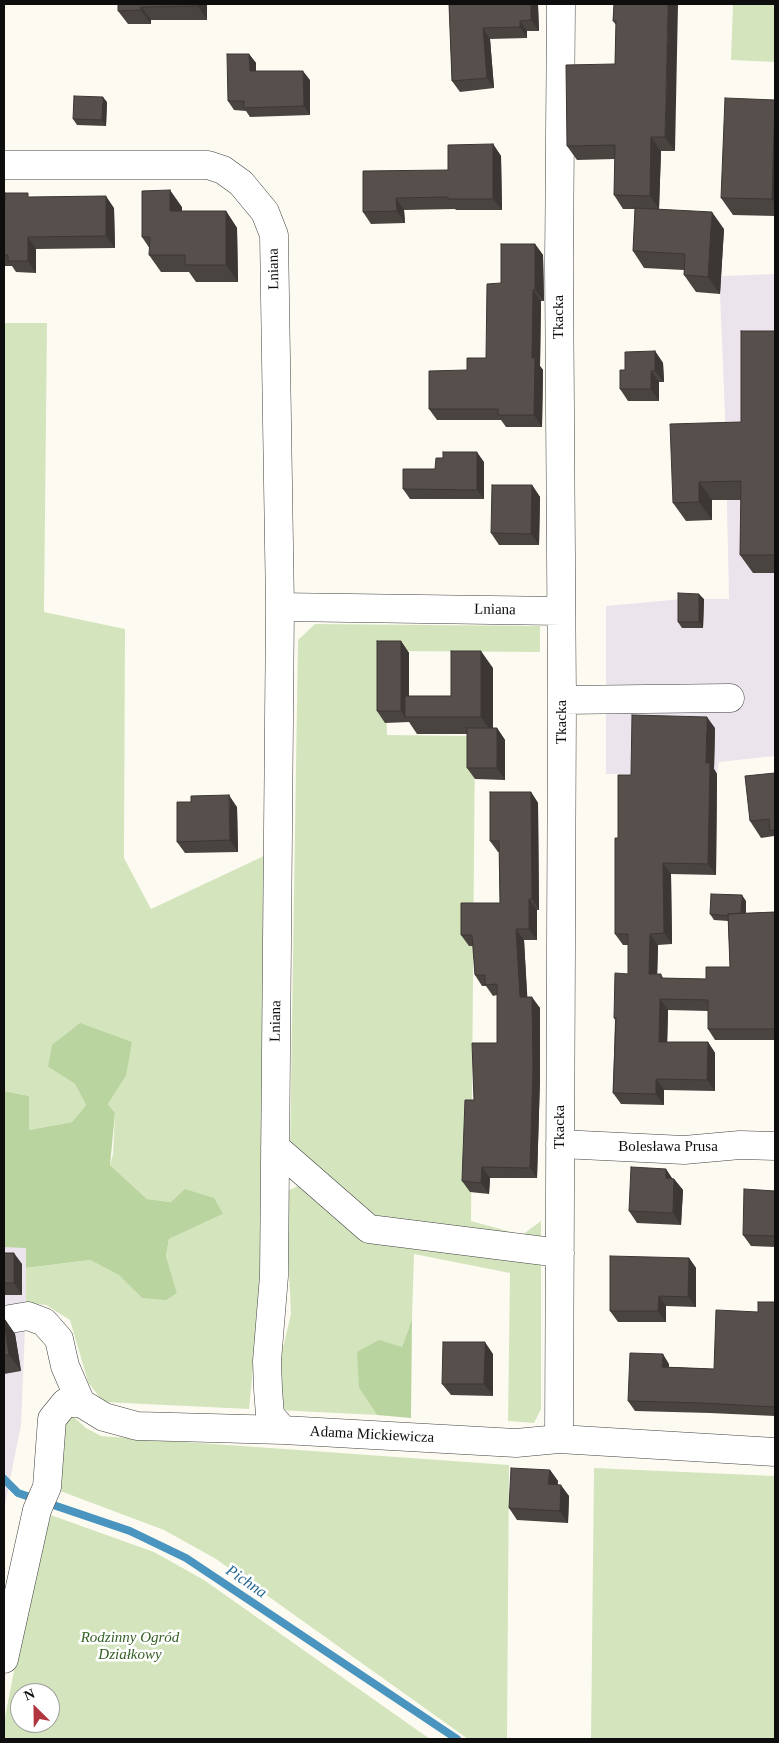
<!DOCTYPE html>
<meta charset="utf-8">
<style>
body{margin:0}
#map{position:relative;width:779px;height:1743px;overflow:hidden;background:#fdfbf1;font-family:"Times New Roman",serif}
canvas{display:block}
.frame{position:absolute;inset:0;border:5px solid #0e0e0e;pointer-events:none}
.north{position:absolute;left:10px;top:1683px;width:50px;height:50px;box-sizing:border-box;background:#fff;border:1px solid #9f9f9f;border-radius:50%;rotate:337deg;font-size:14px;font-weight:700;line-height:20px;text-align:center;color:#0e0e0e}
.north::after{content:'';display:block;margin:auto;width:18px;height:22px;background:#b0353f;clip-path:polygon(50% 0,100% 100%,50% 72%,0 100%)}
</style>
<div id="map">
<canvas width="779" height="1743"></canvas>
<div class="frame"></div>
<div class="north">N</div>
</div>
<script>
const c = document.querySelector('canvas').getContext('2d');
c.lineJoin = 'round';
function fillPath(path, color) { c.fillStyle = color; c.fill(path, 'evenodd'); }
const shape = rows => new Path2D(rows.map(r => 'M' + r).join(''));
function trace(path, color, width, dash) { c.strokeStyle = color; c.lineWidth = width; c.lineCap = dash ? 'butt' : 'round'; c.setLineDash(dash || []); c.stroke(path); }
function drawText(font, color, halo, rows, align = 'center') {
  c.font = font + ' "Times New Roman",serif'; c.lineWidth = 5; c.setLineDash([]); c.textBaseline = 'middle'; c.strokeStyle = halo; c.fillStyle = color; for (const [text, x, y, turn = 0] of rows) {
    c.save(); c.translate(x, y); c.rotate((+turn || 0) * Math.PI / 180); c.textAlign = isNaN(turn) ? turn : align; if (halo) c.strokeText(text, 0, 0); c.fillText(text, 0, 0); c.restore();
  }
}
fillPath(shape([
 [775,274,775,756,719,762,717,774,606,774,606,606,682,599,729,599,725,415,720,294,721,276],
 [4,1091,29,1096,26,1303,21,1425,4,1510]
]), '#ebe4ec');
fillPath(shape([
 [733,4,775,4,775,62,731,60],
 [4,323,47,323,44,612,125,629,124,858,151,909,266,855,263,1268,249,1409,103,1402,88,1382,70,1320,46,1305,26,1303,26,1268,90,1260,120,1275,142,1298,177,1293,166,1256,169,1239,223,1214,171,1202,147,1199,110,1165,113,1154,115,1113,108,1104,126,1076,48,1067,75,1084,86,1105,72,1122,29,1130,29,1096,4,1091],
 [315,624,540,626,540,652,385,651,387,735,475,736,471,1221,522,1235,541,1221,541,1244,377,1220,290,1150,298,640],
 [298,1186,368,1236,541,1258,541,1409,534,1423,508,1421,510,1273,414,1254,412,1319,402,1347,359,1388,377,1415,277,1410,279,1364,291,1314,285,1192],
 [67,1411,86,1428,101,1436,509,1465,507,1739,468,1739,216,1559,164,1530,55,1489],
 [594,1468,775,1476,775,1739,591,1739],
 [45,1513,154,1552,204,1580,430,1739,4,1739,4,1722],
 [20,1693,50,1693,50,1723,20,1723]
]), '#d4e5be');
fillPath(shape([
 [80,1023,132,1042,126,1076,108,1104,115,1113,110,1165,147,1199,171,1202,185,1189,214,1198,223,1214,169,1239,166,1256,177,1293,166,1300,142,1298,119,1275,90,1260,26,1268,26,1248,4,1247,4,1091,29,1096,29,1130,72,1122,86,1105,75,1084,48,1067,52,1045],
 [412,1319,411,1418,377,1415,359,1388,357,1352,379,1340,402,1347]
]), '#b9d49f');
trace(shape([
 [4,1479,18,1493,130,1531,186,1558,457,1739]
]), '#4a95bf', 8);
const minor = shape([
 [4,165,208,165,223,170,241,183,265,212,274,235,280,607,274,1276,267,1361,268,1389,270,1415,283,1430],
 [280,607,561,611],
 [562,700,730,698],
 [560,1144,684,1150,740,1145,775,1146],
 [275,1147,369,1229,560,1253],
 [4,1320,28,1316,44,1322,59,1339,65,1366,81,1403,104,1417,137,1426,283,1430,516,1443,559,1439,775,1452],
 [559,1439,562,700,559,265,561,4],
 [4,1659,37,1510,47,1487,52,1419,65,1403,81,1403]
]);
trace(minor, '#414141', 29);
trace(minor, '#fff', 28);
fillPath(shape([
 [118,4,207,4,207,20,151,20,151,24,128,24,118,11],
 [294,4,321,4,321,5,295,5],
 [449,4,537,4,538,5,539,31,527,31,527,38,490,39,494,88,460,92,452,81],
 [614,4,675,151,661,151,659,209,724,229,720,294,696,292,684,275,684,270,644,268,633,251,635,209,623,209,614,195,615,159,577,160,567,146,615,64,616,25,613,21],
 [249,54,256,63,256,71,310,80,310,115,250,117,246,111,234,110,228,101],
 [775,100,775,216,733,215,721,198],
 [107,102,106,126,77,125,73,119],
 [493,144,501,156,502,210,456,210,455,209,404,210,405,223,371,224,363,212,448,170],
 [31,197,114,208,115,248,36,249,36,273,16,272,12,266,4,266,4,201],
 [182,207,182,211,226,211,237,228,238,282,196,282,189,272,161,272,149,255,150,249,142,237],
 [535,244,543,255,544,301,541,301,540,366,543,370,542,427,506,427,501,420,437,420,429,409,467,370,486,358,501,283],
 [775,331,775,573,753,573,740,555,741,500,712,500,712,520,686,521,673,503,741,422],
 [655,351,663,363,664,382,659,382,659,401,628,401,620,389],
 [484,462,484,499,410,499,403,489,435,469],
 [532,485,540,497,539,545,499,545,491,533],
 [704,599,703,628,682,628,678,622],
 [401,641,409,653,409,696,451,696,493,668,493,728,497,728,505,740,505,780,475,779,467,768,467,734,417,734,409,722,385,723,377,711],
 [715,728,714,769,717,774,716,875,671,874,672,944,658,945,657,974,661,974,663,978,706,979,730,967,728,921,714,920,710,914,746,901,746,913,775,912,775,1040,715,1040,708,1029,708,1011,668,1010,667,1042,708,1042,715,1053,715,1091,664,1090,664,1105,621,1104,613,1093,615,1020,614,1018,628,974,628,945,623,945,615,934,618,838,631,775],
 [775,773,775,838,774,836,761,838,750,821],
 [531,792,538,803,539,910,537,910,537,940,524,940,527,997,540,1008,540,1079,537,1178,490,1178,489,1194,470,1192,462,1181,474,1100,497,1043,497,995,493,996,486,986,482,986,475,975,473,946,469,946,461,935,500,903,499,852,498,852,490,841],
 [237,807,238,852,185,853,177,842],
 [666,1169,672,1179,674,1179,683,1190,681,1225,637,1223,629,1211],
 [775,1191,775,1247,751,1246,743,1235],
 [4,1253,22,1264,22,1295,4,1295],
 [689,1258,696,1268,696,1307,666,1306,666,1322,618,1322,610,1311],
 [775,1302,775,1416,710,1413,635,1411,628,1401,669,1364,669,1367,714,1369,758,1312],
 [4,1318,15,1334,21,1371,4,1374],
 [493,1354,493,1396,451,1395,442,1384],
 [550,1470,558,1481,557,1485,569,1496,568,1523,517,1520,509,1508]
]), '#4a4441');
fillPath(shape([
 [198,4,207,4,207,20,198,6],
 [531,4,537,4,538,5,539,31,531,20],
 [668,4,678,4,675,151,665,137],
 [141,7,151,20,151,24,141,10],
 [520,21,527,31,527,38,520,27],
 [483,28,490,39,494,88,487,78],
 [249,54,256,63,256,81,250,71],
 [303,71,310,80,310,115,304,106],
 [103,97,107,102,106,126,102,120],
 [775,100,775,204,772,199],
 [651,137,661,151,659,209,650,196],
 [493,144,501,156,502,210,493,199],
 [170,190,182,207,182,228,170,211],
 [106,196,114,208,115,248,106,236],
 [396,198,404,210,405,223,397,211],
 [226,211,237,228,238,282,226,265],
 [712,212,724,229,720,294,708,277],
 [28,237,36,249,36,273,28,261],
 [535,244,543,255,544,301,535,290],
 [533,290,541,301,540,366,543,370,542,427,534,415,532,358],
 [655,351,663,363,664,382,655,371],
 [651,371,659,382,659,401,651,389],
 [477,452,484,462,484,499,477,490],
 [699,482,712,500,712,520,699,502],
 [532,485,540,497,539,545,531,534],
 [699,594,704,599,703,628,699,622],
 [401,641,409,653,409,717,405,717,409,723,401,711],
 [481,651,493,668,493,734,481,717],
 [707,717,715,728,714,769,717,774,716,875,708,864,706,763],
 [497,728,505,740,505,780,497,768],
 [531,792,538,803,539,910,532,899],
 [229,795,237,807,238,852,230,840],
 [663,863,671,874,672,944,664,933],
 [742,895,746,901,745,922,741,916],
 [529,899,537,910,537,940,529,929],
 [516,929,524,940,528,1008,520,997],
 [650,934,658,945,657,985,649,974],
 [532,997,540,1008,540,1079,537,1178,530,1168],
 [660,999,668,1010,667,1053,659,1042],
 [708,1042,715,1053,715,1091,707,1080],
 [656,1079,664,1090,664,1105,656,1094],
 [482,1167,490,1178,489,1194,481,1183],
 [666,1169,674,1181,666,1178],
 [674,1179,683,1190,681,1225,673,1213],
 [14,1253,22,1264,22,1295,14,1283],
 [689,1258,696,1268,696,1307,688,1297],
 [659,1296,666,1306,666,1322,658,1311],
 [4,1318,15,1334,21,1371,9,1355],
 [485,1342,493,1354,493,1396,484,1384],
 [663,1354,669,1364,669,1377,662,1367],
 [550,1470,558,1481,557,1496,548,1484],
 [561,1485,569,1496,568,1523,560,1511]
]), '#3c3735');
const building = shape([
 [118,4,198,4,198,6,141,7,141,10,118,11,118,4],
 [449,4,531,4,531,20,520,21,520,27,483,28,487,78,452,81,449,4],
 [614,4,668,4,665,137,651,137,650,196,614,195,615,145,567,146,566,65,615,64,616,21,613,21,614,4],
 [227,54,249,54,250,71,303,71,304,106,244,108,244,101,228,101,227,54],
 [74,96,103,97,102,120,73,119,74,96],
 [725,98,775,100,772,199,721,198,725,98],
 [493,144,493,199,448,199,448,197,396,198,397,211,363,212,363,171,448,170,448,145,493,144],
 [170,190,170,211,226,211,226,265,185,265,185,255,149,255,150,237,142,237,142,191,170,190],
 [5,193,28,193,28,197,106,196,106,236,28,237,28,261,8,261,8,255,4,255,4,201,5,201,5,193],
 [635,208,712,212,708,277,684,275,685,254,633,251,635,208],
 [501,244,535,244,535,290,533,290,532,358,535,358,534,415,498,415,498,409,429,409,429,371,467,370,467,358,486,358,487,284,501,283,501,244],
 [741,331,775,331,775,555,740,555,741,481,699,482,699,502,673,503,670,424,741,422,741,331],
 [655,351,655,371,651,371,651,389,620,389,620,370,625,370,625,352,655,351],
 [443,452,477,452,477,490,403,489,403,469,435,469,436,458,443,458,443,452],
 [492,485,532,485,531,534,491,533,492,485],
 [678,593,699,594,699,622,678,622,678,593],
 [377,641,401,641,401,711,377,711,377,641],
 [451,651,481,651,481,717,405,717,405,696,451,696,451,651],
 [632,715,707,717,706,763,710,763,708,864,663,863,664,933,650,934,649,974,661,974,661,978,706,979,706,967,730,967,728,914,775,912,775,1029,708,1029,708,1000,660,999,659,1042,708,1042,707,1080,656,1079,656,1094,613,1093,616,1018,614,1018,615,973,628,974,628,934,615,934,615,838,618,838,618,775,631,775,632,715],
 [467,728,497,728,497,768,467,768,467,728],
 [775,773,775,830,770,831,769,819,750,821,745,776,775,773],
 [490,792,531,792,532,899,529,899,529,929,516,929,520,997,532,997,533,1068,530,1168,482,1167,481,1183,462,1181,465,1100,474,1100,472,1043,497,1043,497,984,485,985,485,975,475,975,472,935,461,935,461,903,500,903,499,841,490,841,490,792],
 [229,795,230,840,177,842,177,802,191,802,191,796,229,795],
 [711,894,742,895,741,913,728,914,728,916,710,914,711,894],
 [631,1167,666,1169,666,1178,674,1179,673,1213,629,1211,631,1167],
 [744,1189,775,1191,775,1236,743,1235,744,1189],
 [4,1253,14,1253,14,1283,4,1283,4,1253],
 [610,1256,689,1258,688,1297,659,1296,658,1311,610,1311,610,1256],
 [758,1302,775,1302,775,1407,703,1403,628,1401,630,1353,663,1354,662,1367,714,1369,716,1310,758,1312,758,1302],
 [4,1321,9,1355,4,1355,4,1321],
 [443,1342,485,1342,484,1384,442,1384,443,1342],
 [511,1468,550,1470,548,1484,561,1485,560,1511,509,1508,511,1468]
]);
fillPath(building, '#564f4c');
trace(building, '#3c3735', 1);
drawText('15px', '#0e0e0e', '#fff', [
 ["Lniana",274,269,-91],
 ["Tkacka",559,317,-90],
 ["Lniana",495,610,1],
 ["Tkacka",562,722,-90],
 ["Lniana",276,1021,-89],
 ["Tkacka",560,1127,-90],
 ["Bolesława Prusa",668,1147],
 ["Adama Mickiewicza",372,1435,3]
]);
drawText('italic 15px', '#345f25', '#fff', [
 ["Rodzinny Ogród",130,1638],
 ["Działkowy",130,1655]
]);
drawText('italic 16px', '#246793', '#fff', [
 ["Pichna",246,1582,34]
]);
</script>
